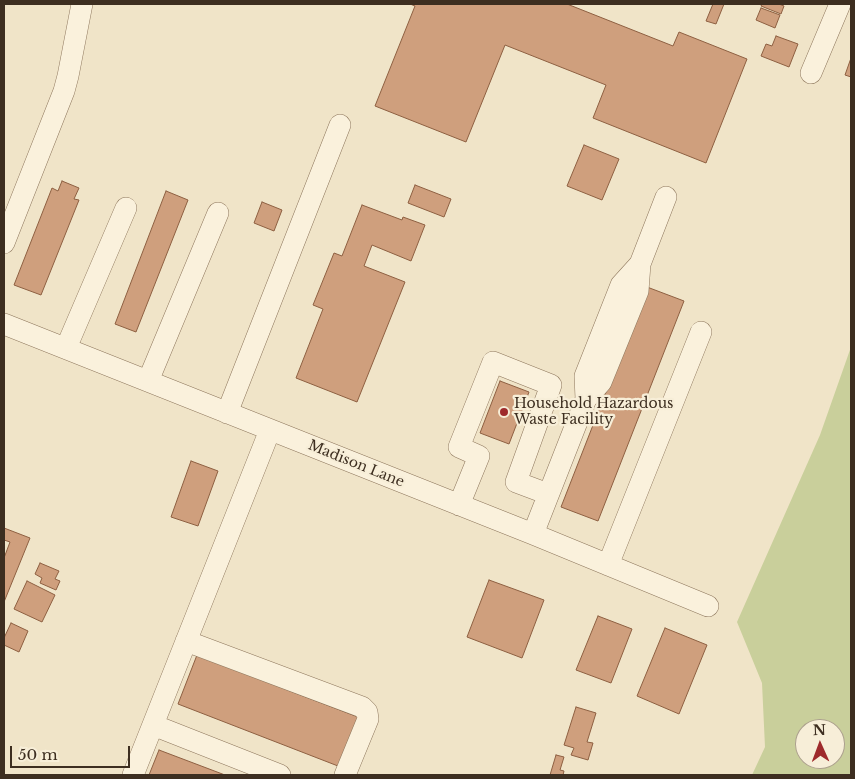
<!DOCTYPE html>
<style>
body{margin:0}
#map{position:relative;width:855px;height:779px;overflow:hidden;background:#f0e4c8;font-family:"Libre Baskerville",serif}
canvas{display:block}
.frame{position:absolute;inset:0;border:5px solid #3d2e20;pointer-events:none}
.north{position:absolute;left:795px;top:719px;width:50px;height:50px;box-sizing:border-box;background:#f7eed8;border:1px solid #ada18e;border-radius:50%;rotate:358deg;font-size:14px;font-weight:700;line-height:20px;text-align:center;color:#3d2e20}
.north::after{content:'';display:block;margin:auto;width:18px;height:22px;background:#9e2a2b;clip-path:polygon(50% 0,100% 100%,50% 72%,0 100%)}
.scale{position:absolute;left:10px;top:746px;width:120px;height:22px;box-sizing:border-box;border:2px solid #3d2e20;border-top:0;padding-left:6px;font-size:15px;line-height:18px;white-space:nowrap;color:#3d2e20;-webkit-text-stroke:4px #f7eed8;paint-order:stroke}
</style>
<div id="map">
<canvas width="855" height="779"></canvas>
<div class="frame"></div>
<div class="north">N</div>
<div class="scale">50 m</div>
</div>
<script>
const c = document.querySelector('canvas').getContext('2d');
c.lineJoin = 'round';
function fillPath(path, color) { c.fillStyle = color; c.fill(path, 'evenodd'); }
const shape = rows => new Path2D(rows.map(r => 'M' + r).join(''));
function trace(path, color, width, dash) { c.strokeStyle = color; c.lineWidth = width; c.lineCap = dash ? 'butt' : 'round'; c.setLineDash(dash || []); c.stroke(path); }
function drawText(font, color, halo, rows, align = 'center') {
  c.font = font + ' "Libre Baskerville",serif'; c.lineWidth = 4.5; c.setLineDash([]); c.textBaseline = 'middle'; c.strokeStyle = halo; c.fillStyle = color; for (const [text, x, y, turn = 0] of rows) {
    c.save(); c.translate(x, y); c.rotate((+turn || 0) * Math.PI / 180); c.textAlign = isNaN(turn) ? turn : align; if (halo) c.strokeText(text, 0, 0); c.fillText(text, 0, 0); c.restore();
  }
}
fillPath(shape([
 [851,347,851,775,752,775,765,747,762,683,737,622,820,435],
 [805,729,835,729,835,759,805,759]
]), '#c9cf9b');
const building = shape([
 [410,4,567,4,673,46,679,32,747,59,706,163,593,118,606,85,505,45,466,142,375,106,415,6,410,4],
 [713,4,724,4,716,24,706,21,713,4],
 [762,4,779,4,784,6,781,14,761,6,762,4],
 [761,8,780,15,775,28,756,20,761,8],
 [776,36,798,44,789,67,761,56,766,44,772,46,776,36],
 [851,58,851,77,845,75,851,58],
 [584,145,619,159,602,200,567,186,584,145],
 [62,181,79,188,74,199,79,200,41,295,14,285,52,188,58,191,62,181],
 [415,185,451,199,444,217,408,203,415,185],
 [166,191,188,200,136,332,115,324,166,191],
 [262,202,282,210,274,231,254,223,262,202],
 [362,205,402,220,403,217,425,225,411,261,372,245,364,266,405,282,357,402,296,378,323,309,313,305,334,253,342,256,362,205],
 [647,287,684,301,598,521,561,507,647,287],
 [500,381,529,392,509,444,480,433,500,381],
 [191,461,218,471,198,526,171,517,191,461],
 [4,528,30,538,4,602,4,558,10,542,4,540,4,528],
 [40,563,59,571,55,579,60,581,56,590,40,583,42,578,35,574,40,563],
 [489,580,544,600,522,658,467,637,489,580],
 [27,581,55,595,42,622,14,609,27,581],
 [598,616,632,629,611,683,576,670,598,616],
 [11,623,28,631,19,652,4,645,4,638,11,623],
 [665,628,707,645,679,714,637,696,665,628],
 [197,655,358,717,338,766,178,704,197,655],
 [576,707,596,713,587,742,593,743,588,760,571,755,574,748,564,745,576,707],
 [159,750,225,775,149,775,159,750],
 [556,755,564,757,560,770,564,771,563,775,550,775,556,755]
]);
fillPath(building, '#cf9f7d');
trace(building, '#8d5f41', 1);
const minor = shape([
 [811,73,840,4],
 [4,243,64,91,68,76,82,4],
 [4,324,533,534,708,606],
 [66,348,126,208],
 [148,381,218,213],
 [586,399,601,382,638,291,640,264],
 [227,413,340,125],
 [459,505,479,456,459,447,493,362,551,385,516,482,548,494],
 [533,534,586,399,585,376,621,285,640,264,666,197],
 [608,565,701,332],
 [186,641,362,707,367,712,368,719,345,775],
 [153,725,280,775],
 [133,775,270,430]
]);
trace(minor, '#8d765c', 22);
trace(minor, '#faf1dc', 21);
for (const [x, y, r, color] of [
 [504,412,5,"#9e2a2b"]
]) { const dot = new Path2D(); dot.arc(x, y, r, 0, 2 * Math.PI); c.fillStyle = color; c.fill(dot); trace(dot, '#f7eed8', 2); }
drawText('14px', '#3d2e20', '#f7eed8', [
 ["Household Hazardous",514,404],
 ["Waste Facility",514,420]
], 'left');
drawText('14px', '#3d2e20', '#f7eed8', [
 ["Madison Lane",356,464,22]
]);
</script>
